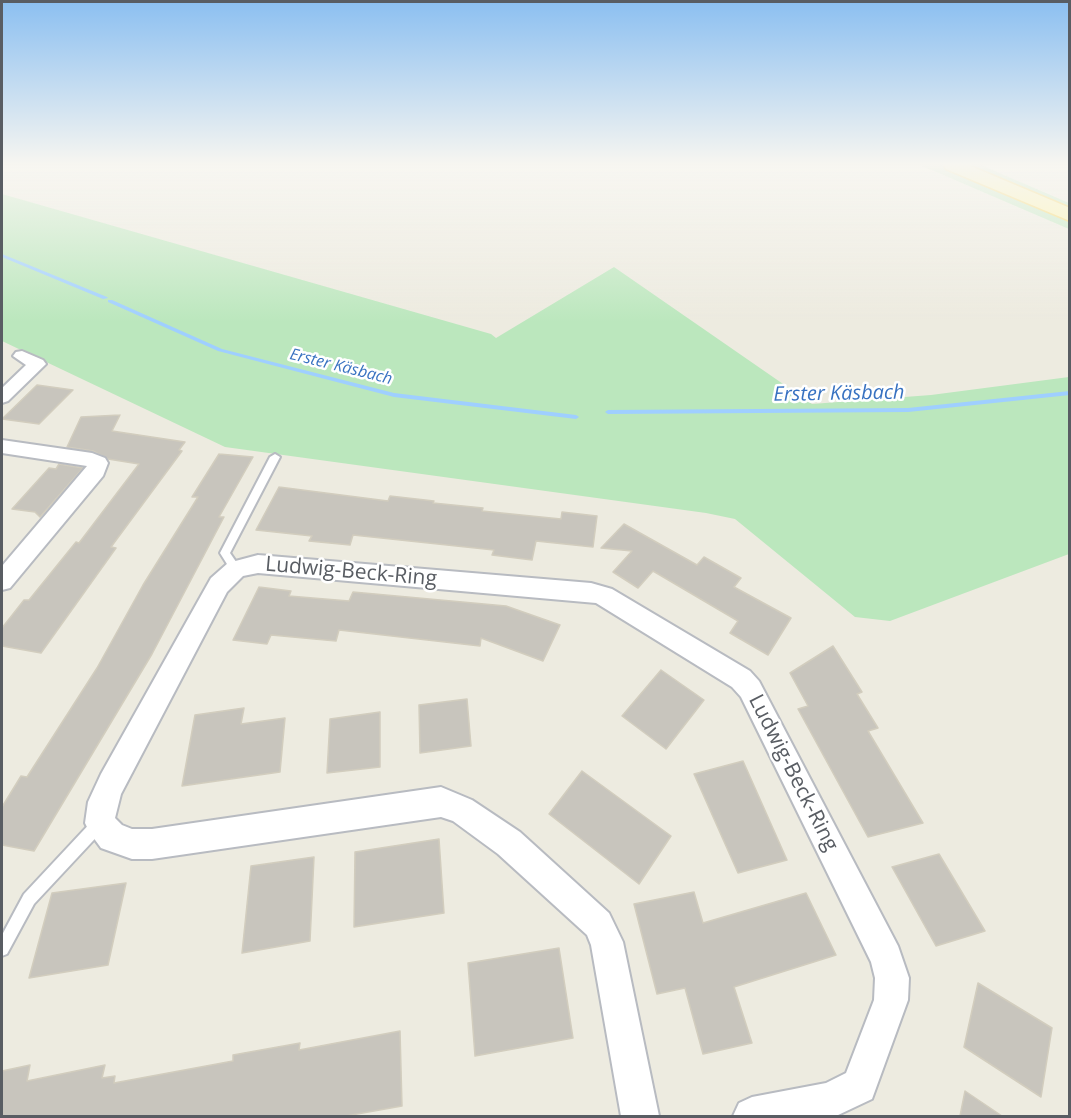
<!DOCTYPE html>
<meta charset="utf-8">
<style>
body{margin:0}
#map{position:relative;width:1071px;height:1118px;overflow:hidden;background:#edebe0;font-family:"Open Sans",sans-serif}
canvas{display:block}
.frame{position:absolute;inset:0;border:3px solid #595d63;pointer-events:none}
</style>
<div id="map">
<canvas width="1071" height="1118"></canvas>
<div class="frame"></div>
</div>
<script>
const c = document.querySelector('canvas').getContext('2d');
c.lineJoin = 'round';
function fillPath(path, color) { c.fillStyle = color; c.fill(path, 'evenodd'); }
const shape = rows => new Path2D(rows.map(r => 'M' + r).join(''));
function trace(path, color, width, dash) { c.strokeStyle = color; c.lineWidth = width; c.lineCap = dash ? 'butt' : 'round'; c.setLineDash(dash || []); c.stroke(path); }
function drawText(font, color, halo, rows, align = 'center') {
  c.font = font + ' "Open Sans",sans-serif'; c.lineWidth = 5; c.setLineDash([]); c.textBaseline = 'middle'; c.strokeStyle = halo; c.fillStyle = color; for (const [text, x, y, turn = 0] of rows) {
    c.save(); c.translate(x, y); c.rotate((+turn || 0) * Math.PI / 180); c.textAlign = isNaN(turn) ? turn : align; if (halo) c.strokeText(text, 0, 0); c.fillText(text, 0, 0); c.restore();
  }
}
fillPath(shape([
 [920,165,940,165,952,170,1069,222,1069,229],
 [962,165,981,165,1069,203,1069,210],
 [2,194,491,334,496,338,614,267,812,404,931,395,1069,377,1069,554,890,621,855,617,735,519,706,513,225,447,2,341]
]), '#bbe7bd');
fillPath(shape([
 [2,254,107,297,108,298,103,299,2,257,2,254],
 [108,300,112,300,222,349,394,393,576,415,579,417,576,419,394,397,218,351,108,302,108,300],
 [1070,391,1070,395,908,412,608,414,605,412,608,410,908,408,1070,391]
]), '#9fcfff');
const building = shape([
 [37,385,73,390,39,424,2,419,37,385],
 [120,415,112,431,185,442,179,450,182,451,111,547,116,548,41,653,2,646,2,628,24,600,29,600,76,542,79,543,139,464,108,459,93,451,67,447,81,417,120,415],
 [219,454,253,457,219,517,224,517,152,654,34,851,2,845,2,807,21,776,27,777,97,668,143,585,198,497,192,497,219,454],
 [59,464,83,468,40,517,35,512,12,509,49,468,56,469,59,464],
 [279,487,388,501,390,496,434,501,433,503,483,508,482,511,561,519,562,512,597,516,593,547,536,541,532,560,492,555,494,550,353,535,350,545,309,541,312,536,256,530,279,487],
 [624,524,697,565,704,557,741,578,734,587,791,618,768,655,730,633,738,621,653,571,638,588,613,572,632,551,601,548,624,524],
 [259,587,291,591,289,596,349,601,353,592,506,606,560,625,543,661,481,638,480,646,339,630,336,641,271,635,267,644,233,640,259,587],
 [833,646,862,692,857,694,878,728,868,731,923,823,868,837,798,709,808,706,790,673,833,646],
 [661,670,704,700,666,749,622,716,661,670],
 [467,699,471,746,420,753,419,705,467,699],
 [244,708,241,724,285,718,280,772,182,786,195,715,244,708],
 [380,712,380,767,327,773,330,719,380,712],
 [743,761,787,860,738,873,694,774,743,761],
 [582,771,671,836,639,884,549,814,582,771],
 [439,839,444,913,354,927,355,852,439,839],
 [939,854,985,931,936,946,892,867,939,854],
 [314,857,310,941,242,953,251,866,314,857],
 [126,883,108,965,29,978,52,893,126,883],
 [694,892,703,923,806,893,836,955,734,987,752,1043,703,1054,685,988,657,994,634,904,694,892],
 [559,948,573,1038,475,1056,468,963,559,948],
 [978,983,1052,1028,1041,1097,964,1047,978,983],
 [400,1031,402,1106,346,1116,2,1116,2,1071,30,1065,27,1081,105,1065,102,1078,115,1076,114,1083,233,1061,233,1055,300,1043,299,1050,400,1031],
 [965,1091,1002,1116,960,1116,965,1091]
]);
fillPath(building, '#c8c5bd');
trace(building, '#d2cdbe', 1.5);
const lane = shape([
 [275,454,280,457,230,553,241,569,240,572,232,572,220,553,270,457,275,454],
 [100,816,105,818,107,823,105,828,34,904,7,954,2,956,2,935,24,894,95,818,100,816]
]);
const street = shape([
 [22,351,43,360,46,364,8,401,2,403,2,388,26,365,13,356,16,352,22,351],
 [2,440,92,453,105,458,108,463,103,476,10,588,2,590,2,566,87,466,2,453,2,440],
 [258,555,591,583,612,589,750,671,759,681,898,946,909,978,908,1000,872,1099,836,1116,733,1116,739,1103,752,1097,826,1083,846,1073,874,1000,875,978,871,962,741,697,732,687,596,603,258,573,243,576,227,592,121,794,115,818,122,825,132,829,152,829,441,787,472,800,520,832,609,913,623,942,659,1116,621,1116,591,945,587,935,498,854,453,821,441,817,152,859,132,859,101,848,90,833,85,823,88,802,101,774,211,578,228,563,258,555]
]);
const primary = shape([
 [944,165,968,165,1070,208,1070,221,946,169,944,165]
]);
trace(lane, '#b8bbc1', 4);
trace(street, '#b8bbc1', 4);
trace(primary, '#fad44d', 3);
fillPath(lane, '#fff');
fillPath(street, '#fff');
fillPath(primary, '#fff6a4');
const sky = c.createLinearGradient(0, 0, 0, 322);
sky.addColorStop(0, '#8bbff1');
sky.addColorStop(0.51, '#f7f6f1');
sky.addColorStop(1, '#f7f6f100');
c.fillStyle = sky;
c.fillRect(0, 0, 1071, 322);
drawText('italic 16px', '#3872c1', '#fff', [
 ["Erster Käsbach",341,367,14]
]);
drawText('italic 20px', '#3872c1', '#fff', [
 ["Erster Käsbach",839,394,-1]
]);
drawText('21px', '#595d63', '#fff', [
 ["Ludwig-Beck-Ring",351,572,5],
 ["Ludwig-Beck-Ring",793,773,63]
]);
</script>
